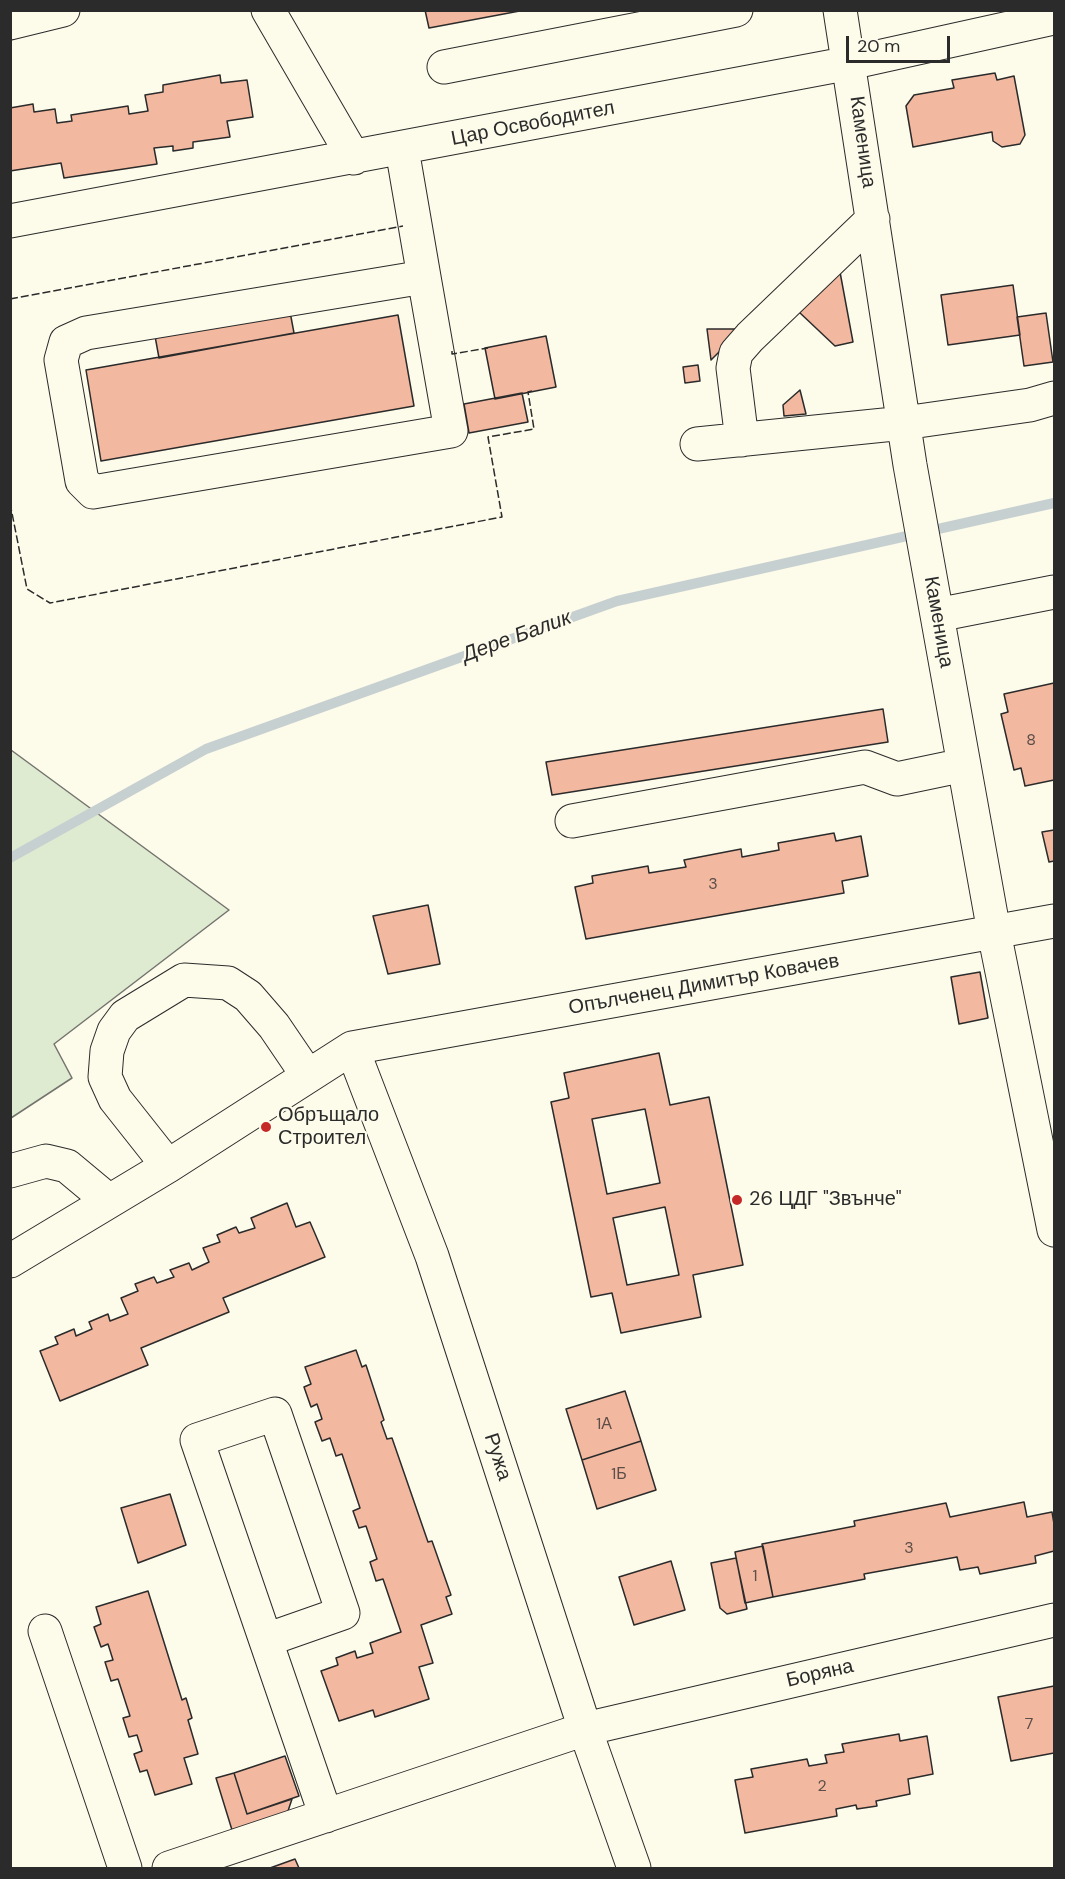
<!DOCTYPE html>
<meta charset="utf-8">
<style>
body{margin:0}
#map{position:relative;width:1065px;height:1879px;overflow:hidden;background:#fdfbea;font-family:"DM Sans",sans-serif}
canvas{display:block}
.frame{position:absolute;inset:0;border:12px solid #2b2b2b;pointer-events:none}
.scale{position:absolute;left:846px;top:36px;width:104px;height:27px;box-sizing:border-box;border:3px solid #2b2b2b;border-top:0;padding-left:8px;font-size:18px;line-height:21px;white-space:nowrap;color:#2b2b2b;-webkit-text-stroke:4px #fdfbea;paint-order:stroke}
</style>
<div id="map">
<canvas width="1065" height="1879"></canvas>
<div class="frame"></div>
<div class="scale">20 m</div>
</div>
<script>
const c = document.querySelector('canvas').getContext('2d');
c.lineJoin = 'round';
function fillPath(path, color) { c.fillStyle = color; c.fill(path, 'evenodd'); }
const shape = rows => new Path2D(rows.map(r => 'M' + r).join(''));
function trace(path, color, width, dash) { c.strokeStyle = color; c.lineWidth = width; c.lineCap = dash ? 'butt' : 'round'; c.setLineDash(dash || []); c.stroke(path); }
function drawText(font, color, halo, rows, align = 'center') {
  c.font = font + ' "DM Sans",sans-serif'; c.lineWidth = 4.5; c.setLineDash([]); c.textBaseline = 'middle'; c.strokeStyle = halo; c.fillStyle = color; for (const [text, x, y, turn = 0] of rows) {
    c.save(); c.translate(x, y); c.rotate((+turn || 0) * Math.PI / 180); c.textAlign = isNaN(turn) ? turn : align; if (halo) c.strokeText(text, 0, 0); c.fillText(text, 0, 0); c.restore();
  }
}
const green = shape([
 [11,750,229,910,54,1044,72,1078,11,1118,11,750]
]);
fillPath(green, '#deebd1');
trace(green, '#74746e', 1.5);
trace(shape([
 [10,858,206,749,617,601,1054,503]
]), '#c7d0d0', 10);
const building = shape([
 [425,10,525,10,429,28,425,10],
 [995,73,997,80,1014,76,1025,135,1020,144,1002,147,993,141,992,132,913,147,906,106,914,95,954,88,952,80,995,73],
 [220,75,221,83,247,80,253,117,227,121,230,137,193,142,193,148,173,151,173,146,154,148,157,164,64,178,61,163,10,171,10,108,33,104,34,112,55,109,57,123,72,121,71,115,128,106,129,114,148,111,145,95,163,92,163,85,220,75],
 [840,272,853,342,835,346,799,312,840,272],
 [1013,285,1020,335,948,345,941,295,1013,285],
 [288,301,294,333,159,358,153,325,288,301],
 [1046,313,1053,362,1024,366,1017,317,1046,313],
 [398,315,414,406,101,461,86,370,398,315],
 [707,329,742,329,711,360,707,329],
 [546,336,556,387,495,399,485,348,546,336],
 [698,365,700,381,685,383,683,367,698,365],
 [800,390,806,414,784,416,783,405,800,390],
 [522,393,528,422,469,433,464,404,522,393],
 [1054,683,1054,780,1025,786,1021,768,1014,770,1001,714,1008,712,1004,694,1054,683],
 [883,709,888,742,552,795,546,762,883,709],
 [1054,830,1054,861,1049,862,1042,832,1054,830],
 [834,833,836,841,861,836,868,876,842,881,844,893,586,939,575,887,593,883,592,876,648,866,649,873,686,867,684,860,741,849,742,857,779,850,778,843,834,833],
 [428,905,440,964,388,974,373,916,428,905],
 [980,972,988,1018,959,1024,951,977,980,972],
 [659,1053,670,1105,709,1097,743,1265,693,1275,701,1317,621,1333,612,1293,591,1297,551,1102,569,1098,564,1073,659,1053],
 [645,1109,660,1183,607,1194,592,1119,645,1109],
 [665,1207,679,1275,627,1285,613,1218,665,1207],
 [287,1203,296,1227,310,1222,325,1257,223,1298,229,1312,141,1348,148,1365,60,1401,40,1351,58,1344,55,1337,74,1329,76,1336,92,1329,89,1322,108,1314,110,1321,128,1314,121,1298,138,1291,135,1284,154,1277,157,1283,174,1277,170,1270,189,1263,192,1270,209,1262,203,1248,220,1242,217,1235,236,1227,239,1233,255,1228,251,1218,287,1203],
 [356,1350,362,1367,366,1365,384,1420,381,1422,387,1439,392,1438,428,1542,432,1541,451,1595,446,1597,452,1614,421,1625,433,1663,419,1667,429,1699,375,1717,373,1710,339,1721,321,1671,338,1665,336,1658,355,1651,357,1658,373,1653,370,1643,401,1632,383,1579,376,1581,370,1562,377,1559,366,1526,359,1528,353,1511,360,1508,342,1454,336,1456,330,1438,322,1441,315,1422,322,1419,317,1404,311,1407,304,1387,311,1384,305,1367,356,1350],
 [625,1391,641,1441,582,1460,566,1409,625,1391],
 [641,1441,656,1490,597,1509,582,1460,641,1441],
 [170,1494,186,1545,138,1563,121,1508,170,1494],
 [1024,1502,1027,1517,1052,1512,1054,1524,1054,1551,1035,1556,1036,1563,980,1574,978,1567,960,1570,957,1557,864,1574,865,1579,773,1597,762,1544,855,1526,854,1521,946,1503,950,1517,1024,1502],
 [763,1546,773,1597,745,1603,735,1552,763,1546],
 [736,1558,747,1609,727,1614,720,1608,711,1563,736,1558],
 [671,1561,685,1610,634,1625,619,1577,671,1561],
 [148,1591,182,1700,186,1698,192,1718,188,1720,198,1754,184,1758,192,1784,155,1795,147,1770,140,1772,134,1754,142,1751,137,1735,129,1737,123,1718,130,1716,118,1679,111,1681,105,1662,113,1660,108,1644,101,1647,94,1627,101,1624,96,1607,148,1591],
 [1054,1686,1054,1753,1011,1761,998,1697,1054,1686],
 [899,1734,900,1741,927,1736,933,1774,908,1779,910,1794,876,1801,877,1806,857,1809,856,1805,836,1809,837,1816,745,1833,735,1780,753,1777,751,1769,807,1759,809,1766,827,1763,825,1755,844,1752,842,1744,899,1734],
 [285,1756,299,1796,247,1814,234,1773,285,1756],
 [234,1773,247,1814,292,1799,287,1814,232,1830,216,1778,234,1773],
 [295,1859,299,1868,270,1868,295,1859]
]);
fillPath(building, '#f2b8a0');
trace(building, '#2b2b2b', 1.5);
const minor = shape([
 [268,10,354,158],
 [840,10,910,465,994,932,1054,1230],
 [10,23,63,10],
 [444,67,736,10],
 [402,149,424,277,451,431,93,492,82,481,61,360,66,342,86,333,424,277],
 [10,221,850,63,1054,18],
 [742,440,733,368,736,353,750,337,873,219],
 [697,444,904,423,1030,405,1054,398],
 [937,615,1054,592],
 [572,821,865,767,897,779,964,765],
 [352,1048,432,1256,585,1729,634,1868],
 [168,1166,115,1099,105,1077,107,1051,114,1031,125,1016,184,980,228,983,248,996,274,1026,308,1076],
 [10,1171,46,1161,67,1166,109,1201],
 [10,1261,168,1166,352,1048,1054,921],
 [45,1631,125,1868],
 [266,1640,343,1613,275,1414,197,1440,326,1816],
 [169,1868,585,1729,1054,1620]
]);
trace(minor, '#2b2b2b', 35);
trace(minor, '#fdfbea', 33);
trace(shape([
 [10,299,403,226],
 [452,351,452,354,488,348],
 [10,503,27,589,50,603,502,517,488,437,534,429,528,392,532,391]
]), '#2b2b2b', 1.5, [8, 3]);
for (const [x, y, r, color] of [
 [266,1127,6,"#c62828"],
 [737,1200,6,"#c62828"]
]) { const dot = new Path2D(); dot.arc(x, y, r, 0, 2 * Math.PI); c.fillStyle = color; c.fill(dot); trace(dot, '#fdfbea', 2); }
drawText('16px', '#5d4e48', null, [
 ["8",1031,741],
 ["3",713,885],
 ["1А",604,1425],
 ["1Б",619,1475],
 ["3",909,1549],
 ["1",755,1577],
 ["7",1029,1725],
 ["2",822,1787]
]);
drawText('20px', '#2b2b2b', '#fdfbea', [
 ["Цар Освободител",533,124,-11],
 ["Каменица",862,142,82],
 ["Каменица",938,622,80],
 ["Опълченец Димитър Ковачев",704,985,-10],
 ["Ружа",497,1457,72],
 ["Боряна",820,1674,-13]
]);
drawText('20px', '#2b2b2b', '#fdfbea', [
 ["Обръщало",278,1116],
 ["Строител",278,1139],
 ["26 ЦДГ \"Звънче\"",749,1200]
], 'left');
drawText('italic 21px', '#2b2b2b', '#fdfbea', [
 ["Дере Балик",517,637,-20]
]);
</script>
